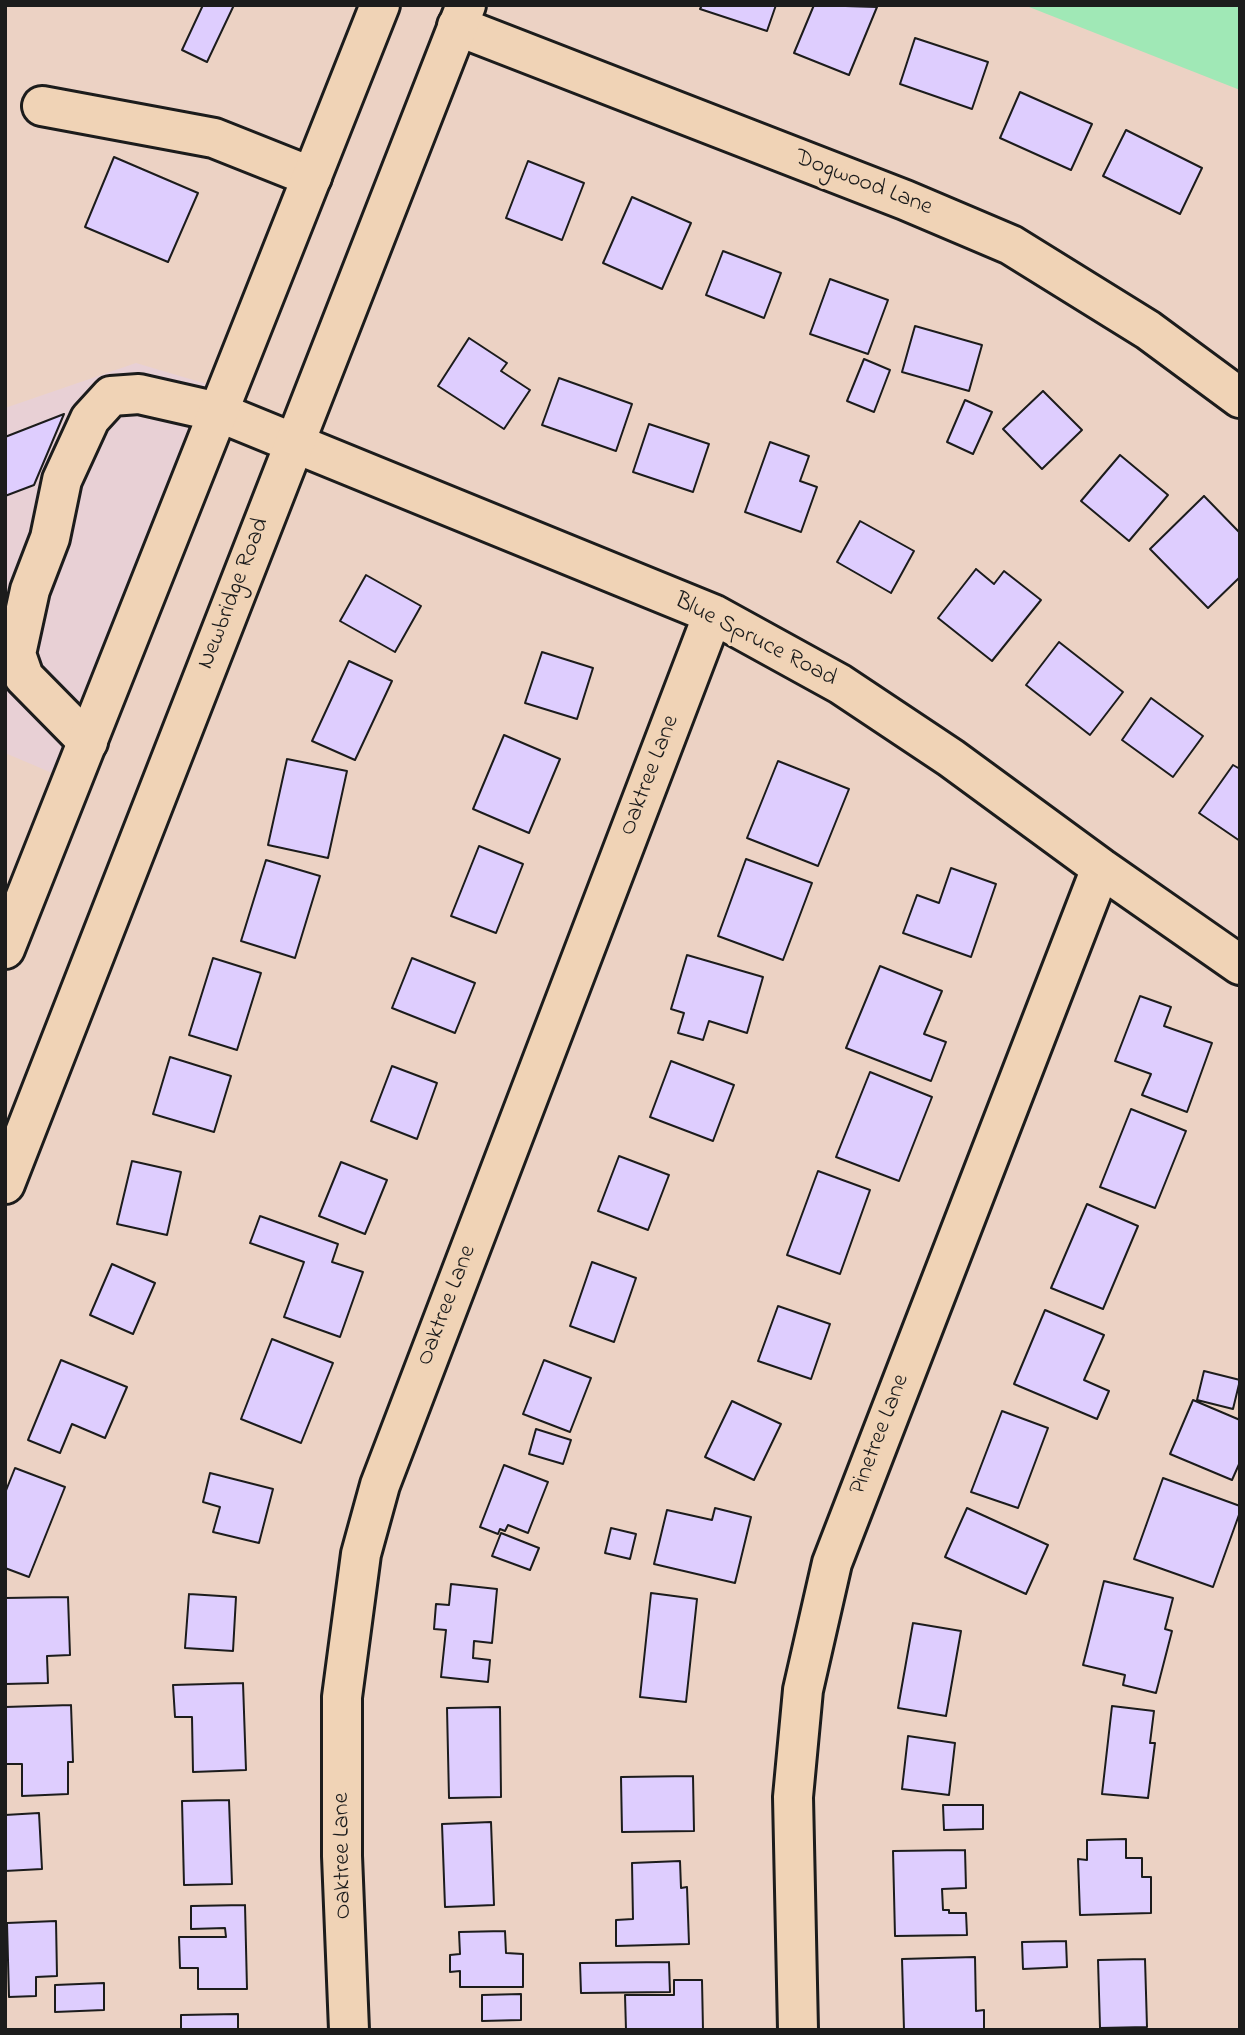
<!DOCTYPE html>
<style>
body{margin:0}
#map{position:relative;width:1245px;height:2035px;overflow:hidden;background:#ecd2c4;font-family:"Indie Flower",sans-serif}
canvas{display:block}
.frame{position:absolute;inset:0;border:7px solid #1c1c1c;pointer-events:none}
</style>
<div id="map">
<canvas width="1245" height="2035"></canvas>
<div class="frame"></div>
</div>
<script>
const c = document.querySelector('canvas').getContext('2d');
c.lineJoin = 'round';
function fillPath(path, color) { c.fillStyle = color; c.fill(path, 'evenodd'); }
const shape = rows => new Path2D(rows.map(r => 'M' + r).join(''));
function trace(path, color, width, dash) { c.strokeStyle = color; c.lineWidth = width; c.lineCap = dash ? 'butt' : 'round'; c.setLineDash(dash || []); c.stroke(path); }
function drawText(font, color, halo, rows, align = 'center') {
  c.font = font + ' "Indie Flower",sans-serif'; c.lineWidth = 7; c.setLineDash([]); c.textBaseline = 'middle'; c.strokeStyle = halo; c.fillStyle = color; for (const [text, x, y, turn = 0] of rows) {
    c.save(); c.translate(x, y); c.rotate((+turn || 0) * Math.PI / 180); c.textAlign = isNaN(turn) ? turn : align; if (halo) c.strokeText(text, 0, 0); c.fillText(text, 0, 0); c.restore();
  }
}
fillPath(shape([
 [136,363,217,387,64,778,5,753,5,408]
]), '#e8d0d5');
fillPath(shape([
 [1024,5,1240,5,1240,90]
]), '#a0e8b6');
const building = shape([
 [203,5,234,5,207,62,182,50,203,5],
 [702,5,776,5,767,31,700,9,702,5],
 [814,5,877,7,849,75,794,53,814,5],
 [915,38,988,62,972,109,900,84,915,38],
 [1020,92,1092,124,1071,170,1000,138,1020,92],
 [1126,130,1202,168,1180,214,1103,176,1126,130],
 [114,157,198,193,168,262,85,227,114,157],
 [528,161,584,183,562,240,506,218,528,161],
 [632,197,691,223,662,289,603,263,632,197],
 [723,251,781,273,764,318,706,295,723,251],
 [830,279,888,300,868,354,810,334,830,279],
 [915,326,982,345,969,391,902,372,915,326],
 [469,338,507,363,501,371,530,390,504,429,438,386,469,338],
 [864,359,890,370,874,412,847,401,864,359],
 [559,378,632,404,616,451,542,425,559,378],
 [1043,391,1082,430,1042,469,1003,429,1043,391],
 [965,400,992,412,973,454,947,442,965,400],
 [64,414,34,485,5,496,5,437,64,414],
 [649,424,709,444,693,492,633,472,649,424],
 [770,442,809,456,800,481,817,487,801,532,745,512,770,442],
 [1120,455,1168,495,1129,541,1081,501,1120,455],
 [1204,496,1240,533,1240,577,1208,608,1150,549,1204,496],
 [860,521,914,551,891,593,837,562,860,521],
 [976,569,994,584,1004,571,1041,600,992,661,938,618,976,569],
 [366,575,421,606,395,652,340,621,366,575],
 [1059,642,1123,692,1090,735,1026,685,1059,642],
 [542,652,593,668,577,719,525,703,542,652],
 [349,661,392,681,355,760,312,741,349,661],
 [1151,698,1203,736,1173,777,1122,740,1151,698],
 [504,735,560,759,529,833,473,809,504,735],
 [287,759,347,771,328,858,268,845,287,759],
 [778,761,849,789,818,866,747,838,778,761],
 [1233,765,1240,769,1240,841,1199,813,1233,765],
 [479,846,523,864,496,933,451,916,479,846],
 [746,859,812,883,783,960,718,936,746,859],
 [266,860,320,876,295,958,241,941,266,860],
 [951,868,996,884,971,957,903,933,917,895,939,903,951,868],
 [687,955,763,977,747,1033,709,1021,703,1040,678,1033,684,1013,671,1009,687,955],
 [213,958,261,973,237,1050,189,1035,213,958],
 [412,958,475,983,455,1033,392,1008,412,958],
 [880,966,942,991,924,1034,946,1042,931,1081,846,1048,880,966],
 [1140,996,1171,1007,1164,1026,1212,1043,1187,1112,1142,1095,1151,1074,1115,1061,1140,996],
 [170,1057,231,1076,214,1132,153,1114,170,1057],
 [671,1061,734,1085,713,1141,650,1117,671,1061],
 [392,1066,437,1083,417,1139,371,1121,392,1066],
 [870,1072,932,1097,899,1181,836,1157,870,1072],
 [1131,1109,1186,1131,1155,1208,1100,1187,1131,1109],
 [619,1156,669,1175,648,1230,598,1211,619,1156],
 [132,1161,181,1172,167,1235,117,1224,132,1161],
 [341,1162,387,1180,365,1234,319,1216,341,1162],
 [818,1171,870,1190,840,1274,787,1255,818,1171],
 [1087,1204,1138,1226,1103,1309,1051,1288,1087,1204],
 [260,1216,338,1244,332,1262,363,1272,340,1337,284,1317,304,1262,250,1243,260,1216],
 [592,1262,636,1278,614,1342,570,1326,592,1262],
 [112,1264,155,1283,133,1334,90,1315,112,1264],
 [778,1306,830,1324,811,1379,758,1361,778,1306],
 [1045,1310,1104,1335,1084,1380,1109,1391,1097,1419,1014,1384,1045,1310],
 [272,1339,333,1363,301,1443,241,1419,272,1339],
 [61,1360,127,1387,105,1438,72,1424,60,1453,28,1440,61,1360],
 [544,1360,591,1378,570,1432,523,1414,544,1360],
 [1204,1371,1240,1380,1233,1409,1197,1400,1204,1371],
 [1193,1400,1240,1420,1240,1462,1232,1480,1170,1454,1193,1400],
 [732,1401,781,1424,754,1480,705,1457,732,1401],
 [1002,1411,1048,1428,1018,1508,971,1492,1002,1411],
 [536,1429,571,1440,563,1464,529,1454,536,1429],
 [504,1465,548,1482,528,1533,508,1525,505,1531,500,1529,498,1534,480,1527,504,1465],
 [15,1468,65,1487,29,1577,5,1568,5,1493,15,1468],
 [210,1473,273,1489,259,1543,213,1532,220,1507,203,1502,210,1473],
 [1163,1478,1240,1506,1240,1512,1213,1587,1134,1559,1163,1478],
 [715,1508,751,1517,735,1583,654,1564,667,1510,712,1520,715,1508],
 [967,1508,1048,1545,1026,1594,945,1557,967,1508],
 [611,1528,636,1534,630,1559,605,1553,611,1528],
 [501,1533,539,1548,530,1570,492,1556,501,1533],
 [1104,1581,1173,1598,1165,1629,1172,1631,1156,1693,1123,1685,1125,1675,1083,1665,1104,1581],
 [451,1584,497,1589,492,1643,474,1641,473,1658,490,1660,488,1682,441,1677,446,1630,434,1629,436,1604,449,1605,451,1584],
 [651,1593,697,1599,686,1702,640,1697,651,1593],
 [189,1594,236,1597,233,1651,185,1648,189,1594],
 [68,1597,70,1655,47,1656,48,1683,5,1684,5,1598,68,1597],
 [913,1623,961,1631,946,1716,898,1708,913,1623],
 [243,1683,246,1770,193,1772,192,1717,175,1717,173,1685,243,1683],
 [71,1705,73,1762,68,1762,68,1794,22,1796,22,1764,5,1764,5,1707,71,1705],
 [1112,1706,1154,1711,1150,1743,1155,1743,1148,1798,1102,1794,1112,1706],
 [500,1707,501,1797,449,1798,447,1708,500,1707],
 [908,1736,955,1743,949,1795,902,1789,908,1736],
 [693,1776,694,1831,622,1832,621,1777,693,1776],
 [229,1800,232,1884,184,1885,182,1801,229,1800],
 [943,1805,983,1805,983,1829,944,1830,943,1805],
 [39,1813,42,1869,5,1871,5,1815,39,1813],
 [491,1822,494,1905,445,1907,442,1824,491,1822],
 [1126,1839,1126,1858,1142,1858,1142,1877,1151,1877,1151,1913,1080,1915,1078,1859,1087,1860,1087,1840,1126,1839],
 [965,1850,966,1888,942,1889,943,1910,949,1910,949,1913,966,1913,967,1935,895,1936,893,1851,965,1850],
 [680,1861,681,1888,687,1887,689,1944,616,1946,616,1920,633,1919,632,1863,680,1861],
 [245,1905,247,1989,198,1989,198,1968,180,1968,179,1937,226,1937,225,1928,191,1929,191,1906,245,1905],
 [56,1921,57,1976,36,1977,36,1996,9,1997,7,1923,56,1921],
 [505,1931,506,1953,523,1954,523,1987,460,1987,460,1971,450,1972,450,1955,460,1954,459,1932,505,1931],
 [1066,1941,1067,1967,1023,1969,1022,1942,1066,1941],
 [975,1957,976,2011,984,2010,984,2030,904,2030,902,1959,975,1957],
 [1145,1959,1147,2027,1100,2028,1098,1960,1145,1959],
 [669,1962,670,1992,581,1993,580,1963,669,1962],
 [674,1980,702,1980,703,2030,626,2030,625,1995,674,1995,674,1980],
 [104,1983,104,2010,55,2012,55,1985,104,1983],
 [521,1994,521,2020,482,2021,482,1995,521,1994],
 [238,2014,238,2030,181,2030,181,2015,238,2014]
]);
fillPath(building, '#decdfe');
trace(building, '#1c1c1c', 2);
const minor = shape([
 [457,26,905,200,1011,245,1148,330,1240,398],
 [42,106,214,138,312,177],
 [88,742,24,677,16,654,30,590,50,538,62,480,90,419,111,396,139,394,218,412,713,614,840,684,951,758,1101,868,1240,965],
 [349,2030,342,1856,342,1697,361,1554,380,1485,713,614],
 [798,2030,793,1797,803,1690,832,1563,1101,868]
]);
const major = shape([
 [5,949,380,5],
 [5,1184,466,5]
]);
trace(minor, '#1c1c1c', 44);
trace(major, '#1c1c1c', 44);
trace(minor, '#f0d3b6', 38);
trace(major, '#f0d3b6', 38);
drawText('24px', '#1c1c1c', '#f0d3b6', [
 ["Dogwood Lane",863,184,21],
 ["Newbridge Road",235,594,-69],
 ["Blue Spruce Road",755,641,27],
 ["Oaktree Lane",651,776,-69],
 ["Oaktree Lane",448,1306,-69],
 ["Pinetree Lane",881,1435,-69],
 ["Oaktree Lane",344,1856,-91]
]);
</script>
